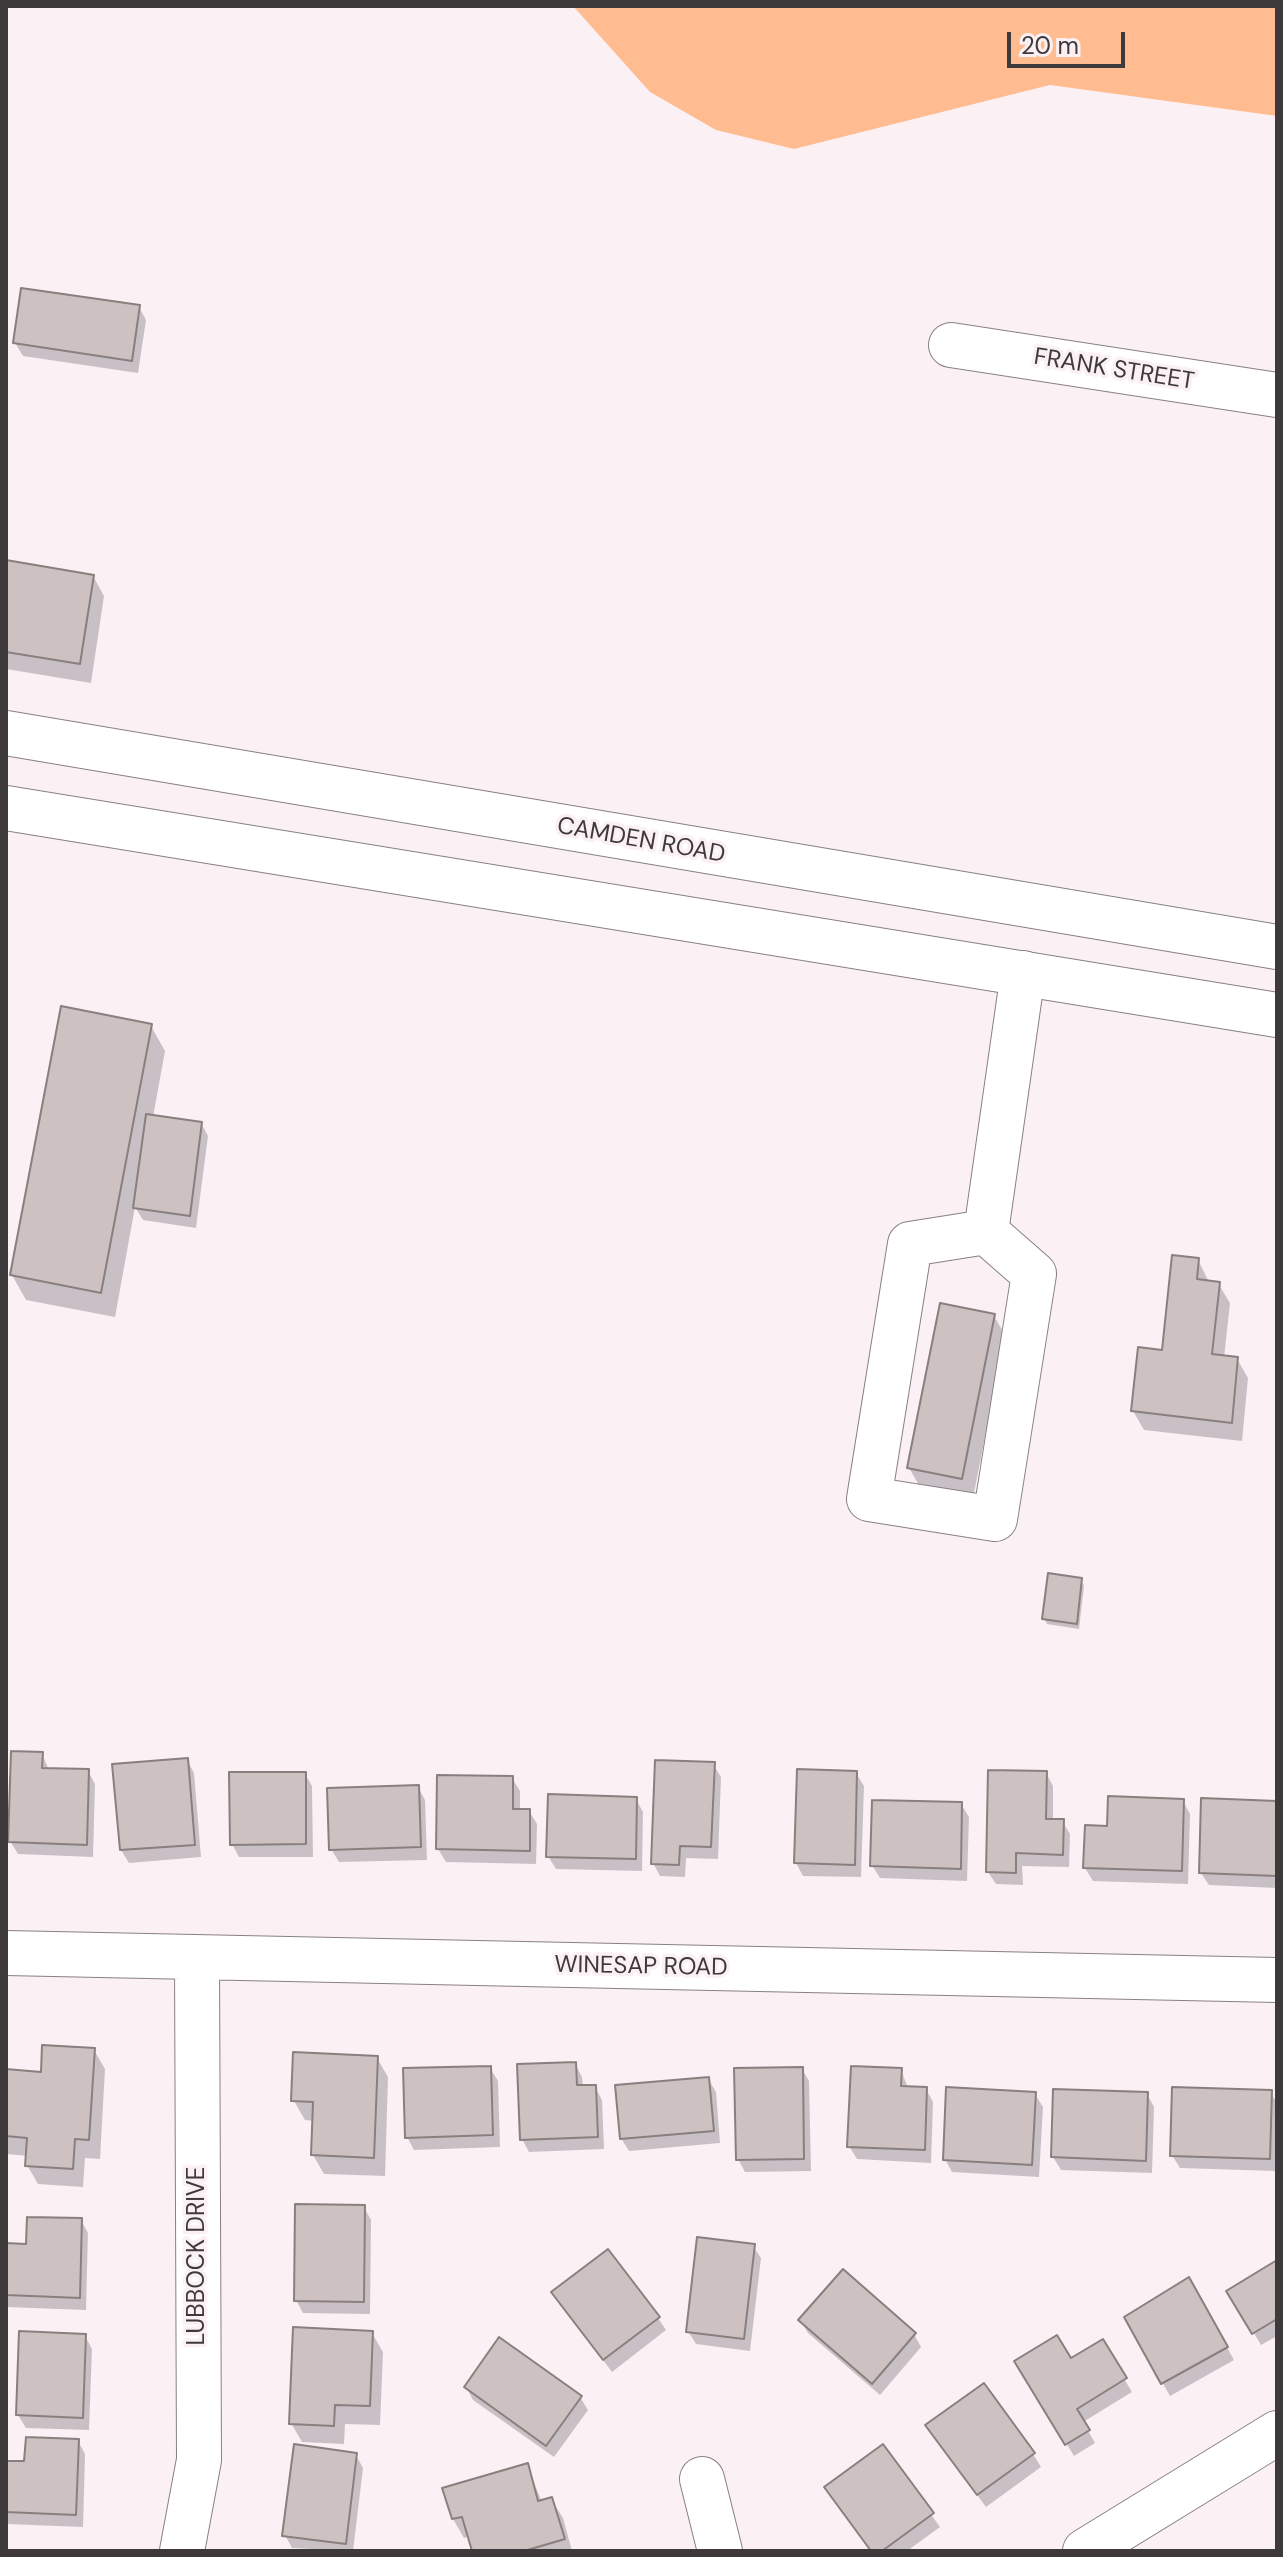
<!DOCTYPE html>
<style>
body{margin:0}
#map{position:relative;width:1283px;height:2557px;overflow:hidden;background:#fbf1f5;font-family:"DM Sans",sans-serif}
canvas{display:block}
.frame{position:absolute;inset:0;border:8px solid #3e3a3c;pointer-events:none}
.scale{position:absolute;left:1007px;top:32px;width:118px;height:36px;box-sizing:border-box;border:4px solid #3e3a3c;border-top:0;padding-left:10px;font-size:24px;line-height:28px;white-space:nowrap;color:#3e3a3c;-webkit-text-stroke:6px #fbf1f5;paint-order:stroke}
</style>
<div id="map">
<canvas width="1283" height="2557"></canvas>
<div class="frame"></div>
<div class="scale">20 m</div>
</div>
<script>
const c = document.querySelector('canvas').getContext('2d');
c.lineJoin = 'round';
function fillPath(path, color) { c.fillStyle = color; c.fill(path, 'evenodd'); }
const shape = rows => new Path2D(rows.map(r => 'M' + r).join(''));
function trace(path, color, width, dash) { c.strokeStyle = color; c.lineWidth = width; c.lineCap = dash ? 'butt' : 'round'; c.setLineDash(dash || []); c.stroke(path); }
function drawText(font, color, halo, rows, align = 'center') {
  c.font = font + ' "DM Sans",sans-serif'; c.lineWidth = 7; c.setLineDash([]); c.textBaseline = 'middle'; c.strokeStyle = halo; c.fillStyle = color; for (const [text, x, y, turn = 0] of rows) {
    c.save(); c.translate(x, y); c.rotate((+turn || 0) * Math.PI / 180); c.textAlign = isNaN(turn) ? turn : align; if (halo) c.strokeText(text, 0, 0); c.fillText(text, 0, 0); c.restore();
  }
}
fillPath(shape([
 [573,6,1277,6,1277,116,1050,85,794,149,716,130,650,92]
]), '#ffbc90');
fillPath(shape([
 [139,307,146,320,138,373,23,356,15,343],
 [6,562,93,576,104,596,91,683,6,669],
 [151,1026,165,1051,153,1117,201,1123,208,1136,196,1228,143,1220,135,1207,115,1317,26,1300,12,1275],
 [1198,1260,1209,1282,1218,1283,1230,1303,1224,1358,1237,1359,1248,1378,1242,1441,1144,1430,1133,1411,1164,1352],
 [994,1316,1005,1335,973,1498,920,1487,909,1468],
 [1081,1580,1084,1586,1079,1629,1047,1624,1044,1618],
 [42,1754,49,1770,88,1771,95,1784,93,1857,18,1854,10,1841],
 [187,1760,194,1773,201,1857,129,1863,121,1850],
 [713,1764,721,1777,718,1859,686,1858,685,1877,660,1876,653,1863],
 [856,1773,864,1786,861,1877,803,1876,796,1863],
 [1046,1773,1053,1786,1053,1821,1062,1821,1070,1834,1069,1867,1022,1866,1023,1885,996,1884,988,1872],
 [305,1774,312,1786,313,1857,239,1857,232,1844],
 [512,1778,520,1791,520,1811,529,1811,537,1824,536,1864,446,1862,438,1849],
 [418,1787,425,1800,427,1860,339,1862,331,1849],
 [636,1799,643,1812,642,1871,556,1869,548,1856],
 [1183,1801,1190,1814,1188,1884,1093,1881,1085,1868,1109,1828],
 [1277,1803,1277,1888,1209,1885,1201,1873],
 [961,1804,969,1817,967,1881,880,1878,872,1865],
 [94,2050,105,2069,100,2159,85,2158,83,2187,38,2184,27,2165,28,2156,6,2154,6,2071,43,2074],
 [377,2058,388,2077,385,2176,324,2174,313,2155,315,2121,305,2120,294,2101],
 [575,2064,582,2077,583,2087,595,2087,602,2100,604,2149,529,2152,522,2139],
 [490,2068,498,2081,500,2147,414,2150,407,2137],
 [802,2069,809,2081,811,2171,745,2172,738,2159],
 [901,2070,908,2088,926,2089,933,2102,931,2163,857,2159,849,2146],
 [708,2079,716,2092,720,2143,629,2151,621,2138],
 [1270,2092,1277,2103,1276,2171,1180,2168,1172,2155],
 [1035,2094,1043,2107,1039,2177,952,2172,945,2159],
 [1147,2094,1154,2107,1152,2173,1061,2170,1053,2157],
 [364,2207,371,2220,370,2314,303,2313,296,2300],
 [81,2220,88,2233,86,2310,6,2307,6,2245,28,2246],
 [753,2246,761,2258,750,2351,696,2344,688,2331],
 [1277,2263,1277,2336,1261,2345,1229,2291],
 [1189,2280,1234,2360,1170,2396,1126,2318],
 [553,2293,658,2318,666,2330,612,2372],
 [801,2321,914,2334,921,2347,880,2395,808,2333],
 [372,2333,383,2352,380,2425,345,2424,344,2444,302,2442,291,2423],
 [85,2336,92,2349,89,2430,26,2428,18,2415],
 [1102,2342,1132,2392,1083,2422,1095,2443,1074,2456,1017,2362,1071,2361],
 [466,2387,580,2397,588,2410,554,2457,473,2400],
 [935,2438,1033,2454,1041,2467,986,2507],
 [78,2441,85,2454,83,2527,6,2524,6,2463,26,2463],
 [883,2447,940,2527,907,2551,871,2551,834,2501],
 [356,2455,363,2468,353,2551,292,2548,285,2535],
 [527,2466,542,2502,551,2499,563,2518,572,2551,474,2551,470,2536,464,2538,453,2519]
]), '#0003');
const building = shape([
 [21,288,140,305,132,361,13,343,21,288],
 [6,560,94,575,80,664,6,652,6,560],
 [61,1006,152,1024,101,1293,10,1275,61,1006],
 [146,1114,202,1122,190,1216,133,1208,146,1114],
 [1172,1255,1199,1258,1197,1279,1220,1282,1212,1354,1238,1357,1232,1423,1131,1411,1138,1347,1162,1350,1172,1255],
 [940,1303,995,1314,962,1479,907,1468,940,1303],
 [1048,1573,1082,1578,1077,1624,1042,1619,1048,1573],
 [11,1751,43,1752,42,1768,89,1769,87,1845,8,1842,11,1751],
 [188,1758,195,1845,120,1850,112,1764,188,1758],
 [655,1760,715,1762,711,1847,680,1846,679,1865,651,1864,655,1760],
 [797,1769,857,1771,855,1865,794,1863,797,1769],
 [988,1770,1047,1771,1046,1819,1064,1819,1063,1855,1016,1853,1016,1873,986,1872,988,1770],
 [229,1772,306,1772,306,1844,230,1845,229,1772],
 [437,1775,513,1776,513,1809,530,1809,530,1851,436,1849,437,1775],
 [419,1785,421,1847,329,1850,327,1788,419,1785],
 [548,1794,637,1797,636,1859,546,1857,548,1794],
 [1108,1796,1184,1799,1182,1871,1083,1868,1085,1825,1107,1826,1108,1796],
 [1201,1798,1277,1801,1277,1876,1199,1873,1201,1798],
 [872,1800,962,1802,961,1869,870,1866,872,1800],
 [42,2045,95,2048,89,2140,75,2139,73,2169,25,2166,27,2138,6,2136,6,2069,41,2072,42,2045],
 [293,2052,378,2056,374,2158,311,2155,313,2102,291,2101,293,2052],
 [576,2062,577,2085,596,2085,598,2137,520,2140,517,2064,576,2062],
 [491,2066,493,2135,405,2138,403,2068,491,2066],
 [851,2066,902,2068,901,2086,927,2087,925,2150,847,2147,851,2066],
 [803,2067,804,2159,736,2160,734,2068,803,2067],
 [709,2077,714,2131,620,2139,615,2085,709,2077],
 [946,2087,1036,2092,1032,2165,943,2160,946,2087],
 [1172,2087,1272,2090,1270,2159,1170,2156,1172,2087],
 [1053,2089,1148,2092,1146,2161,1051,2157,1053,2089],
 [295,2204,365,2205,364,2302,294,2301,295,2204],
 [27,2217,82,2218,80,2298,6,2295,6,2243,26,2244,27,2217],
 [697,2237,755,2244,744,2339,686,2332,697,2237],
 [608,2249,660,2317,603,2360,551,2292,608,2249],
 [1277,2260,1277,2319,1252,2334,1226,2291,1277,2260],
 [843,2269,916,2333,872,2384,798,2320,843,2269],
 [1189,2277,1228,2347,1161,2384,1124,2317,1189,2277],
 [293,2327,373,2331,370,2406,335,2405,334,2426,289,2424,293,2327],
 [19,2331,86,2334,83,2418,16,2415,19,2331],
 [1057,2335,1071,2358,1103,2339,1127,2378,1077,2409,1090,2430,1065,2445,1014,2361,1057,2335],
 [499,2337,582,2396,546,2446,464,2387,499,2337],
 [984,2383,1035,2453,977,2495,925,2425,984,2383],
 [26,2437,79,2439,76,2515,6,2512,6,2461,24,2461,26,2437],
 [294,2444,357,2453,346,2544,282,2536,294,2444],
 [883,2444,934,2513,882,2551,871,2551,824,2487,883,2444],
 [528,2463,538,2501,552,2497,565,2539,524,2551,472,2551,462,2517,452,2519,442,2488,528,2463]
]);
fillPath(building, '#cdc2c1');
trace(building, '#897f7e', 2);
const minor = shape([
 [951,345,1277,395],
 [986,1232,1034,1274,995,1519,869,1499,910,1244,986,1232,1023,973],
 [6,1953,1277,1980],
 [702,2479,720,2551],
 [182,2551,199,2460,197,1959],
 [1085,2551,1277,2433]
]);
const major = shape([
 [6,733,1277,947],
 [6,808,1277,1015]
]);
trace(minor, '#898083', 46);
trace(major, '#898083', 46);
trace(minor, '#fff', 44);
trace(major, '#fff', 44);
drawText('24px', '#3e3a3c', '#fbf1f5', [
 ["FRANK STREET",1114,370,9],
 ["CAMDEN ROAD",641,841,10],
 ["WINESAP ROAD",641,1967,1],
 ["LUBBOCK DRIVE",198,2256,-90]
]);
</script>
